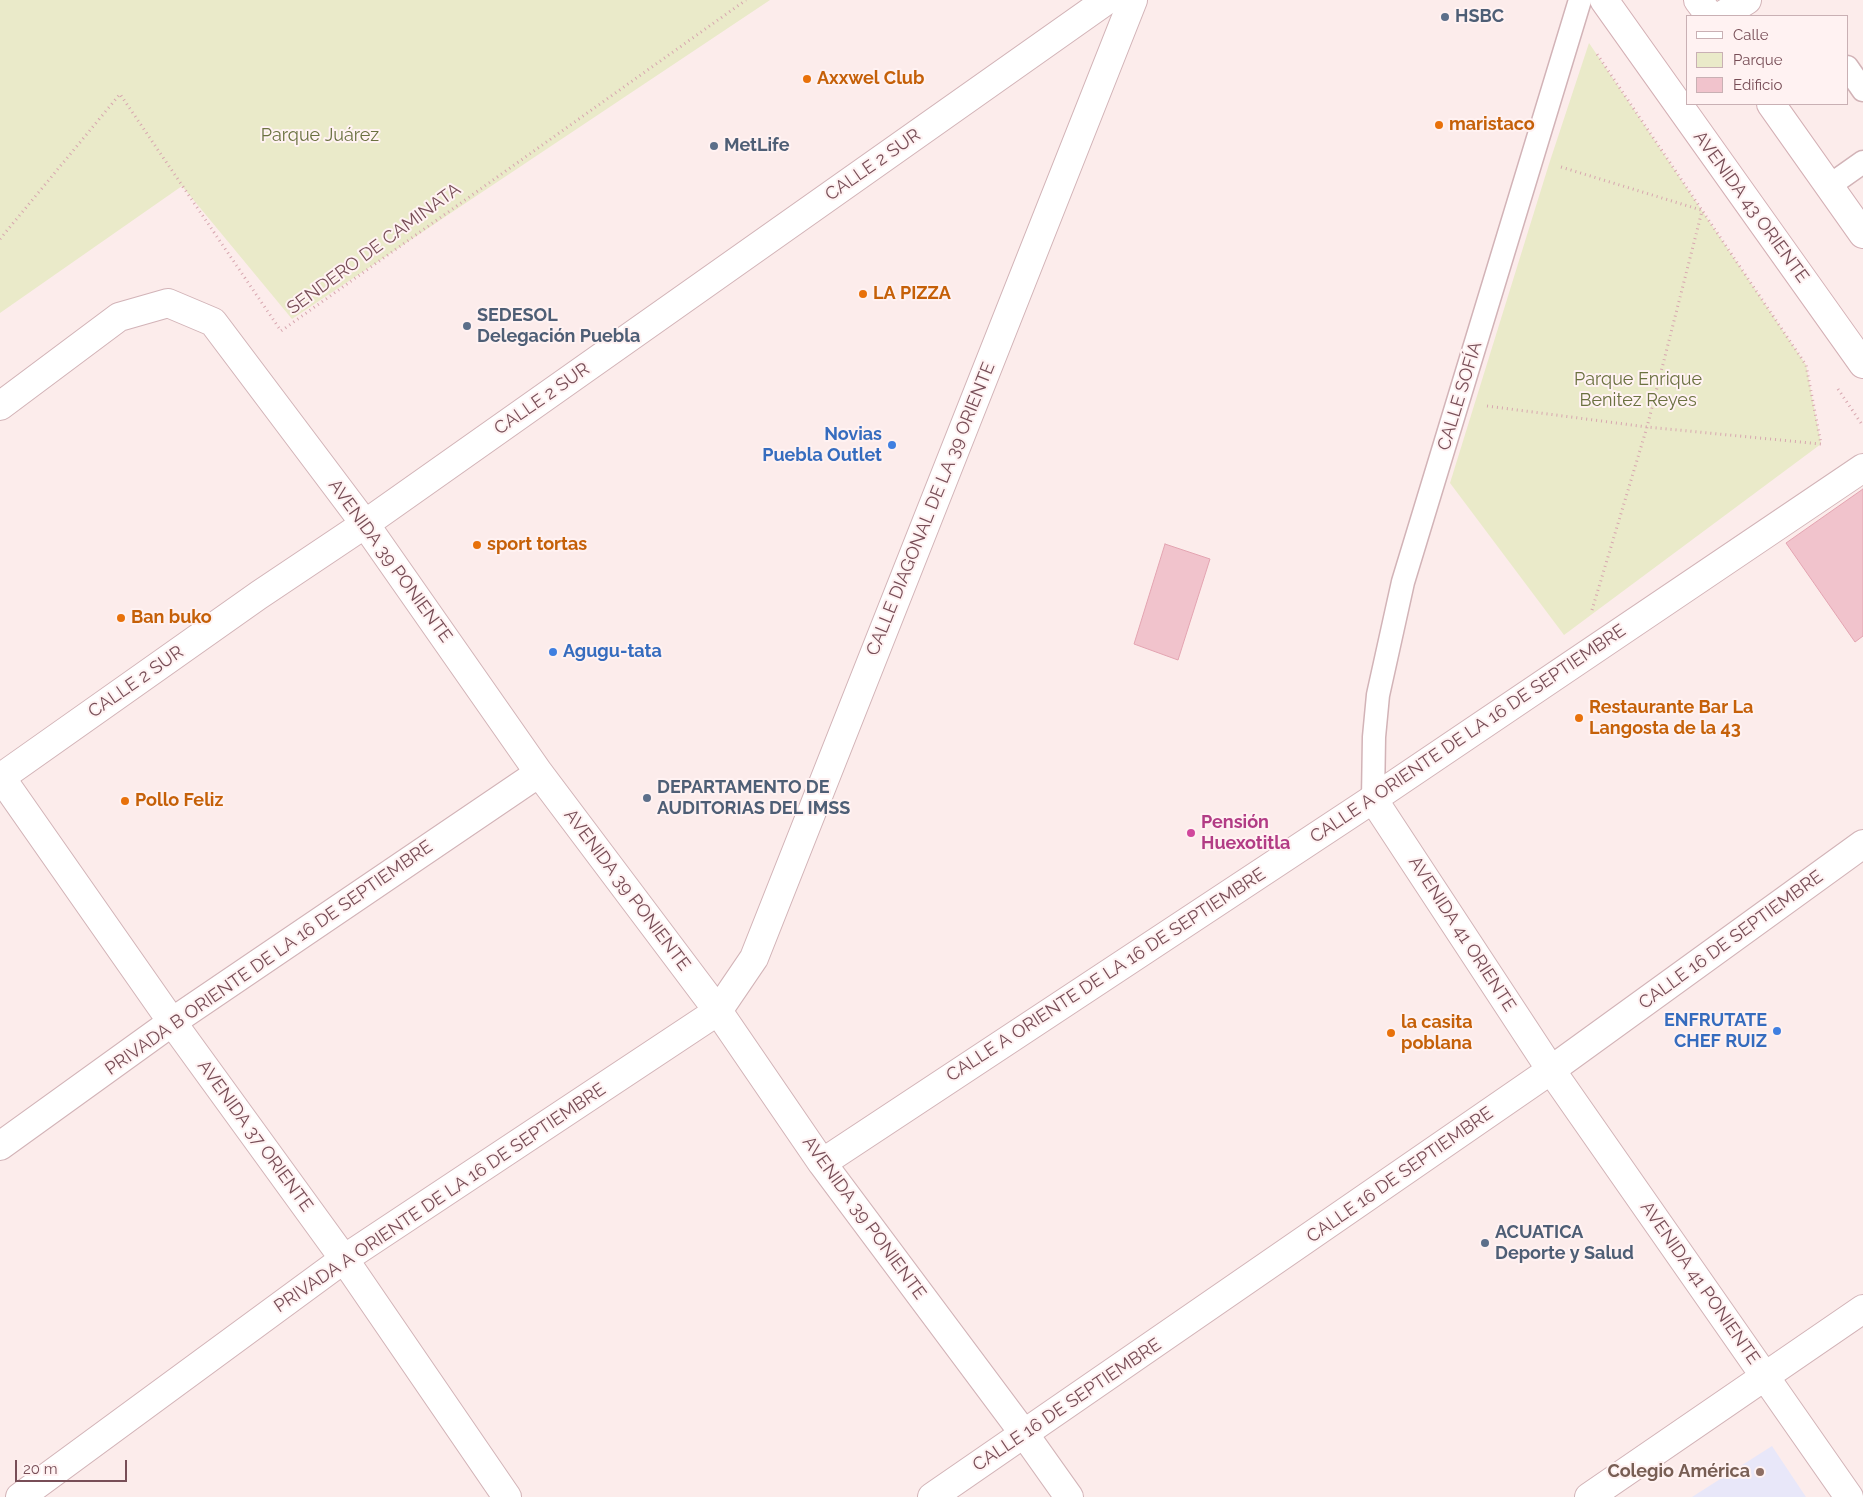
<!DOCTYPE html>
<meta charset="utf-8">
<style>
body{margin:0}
#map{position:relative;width:1863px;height:1497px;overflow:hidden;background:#fceceb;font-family:Raleway,sans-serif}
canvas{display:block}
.legend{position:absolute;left:1686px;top:15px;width:162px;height:90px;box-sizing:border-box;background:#fff2f2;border:1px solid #c9b0b4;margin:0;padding:6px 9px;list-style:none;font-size:15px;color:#784e57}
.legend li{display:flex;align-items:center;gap:10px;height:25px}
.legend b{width:25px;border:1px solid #c9b0b4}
.scale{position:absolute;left:15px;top:1460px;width:112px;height:22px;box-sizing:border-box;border:2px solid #784e57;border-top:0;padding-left:6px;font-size:15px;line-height:18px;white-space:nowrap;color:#784e57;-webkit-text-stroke:4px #fff2f2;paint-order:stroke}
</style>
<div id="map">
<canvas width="1863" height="1497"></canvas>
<ul class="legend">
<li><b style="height:6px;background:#fff"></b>Calle</li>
<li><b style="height:14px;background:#eaeac9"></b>Parque</li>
<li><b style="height:14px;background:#f1c3cc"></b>Edificio</li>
</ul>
<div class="scale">20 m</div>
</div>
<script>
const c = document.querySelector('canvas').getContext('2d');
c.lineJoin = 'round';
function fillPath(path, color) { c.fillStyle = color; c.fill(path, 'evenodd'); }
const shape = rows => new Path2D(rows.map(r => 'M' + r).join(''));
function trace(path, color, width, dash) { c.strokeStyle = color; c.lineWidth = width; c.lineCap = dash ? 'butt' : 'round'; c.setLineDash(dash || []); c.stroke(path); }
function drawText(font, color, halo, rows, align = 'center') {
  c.font = font + ' Raleway,sans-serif'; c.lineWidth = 4; c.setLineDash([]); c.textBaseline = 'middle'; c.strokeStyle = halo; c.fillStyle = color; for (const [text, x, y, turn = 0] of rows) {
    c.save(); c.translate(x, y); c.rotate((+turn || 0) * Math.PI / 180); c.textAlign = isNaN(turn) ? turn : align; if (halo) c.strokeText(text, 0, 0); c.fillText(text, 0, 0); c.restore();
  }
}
fillPath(shape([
 [1772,1446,1806,1497,1692,1497]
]), '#e8e7f9');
fillPath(shape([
 [0,0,770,0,292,319,182,186,0,313],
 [1589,43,1806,365,1821,444,1564,635,1450,483,1549,164]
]), '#eaeac9');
const building = shape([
 [1863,489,1863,636,1855,642,1786,543,1863,489],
 [1165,544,1210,559,1178,660,1134,644,1165,544]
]);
fillPath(building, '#f1c3cc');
trace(building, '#e3a4b1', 1);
const service = shape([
 [1847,67,1863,90],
 [1829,186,1863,162],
 [1373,799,1374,737,1378,695,1403,582,1580,0]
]);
const minor = shape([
 [1721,16,1747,0],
 [0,406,119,317,168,303,213,322,365,524,539,773,718,1011,822,1163,1025,1435,1069,1497],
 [0,776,172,1022,344,1259,507,1497],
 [1373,799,1551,1070,1849,1497],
 [0,1146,172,1022,539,773],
 [822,1163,1373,799,1863,468],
 [20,1497,344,1259,718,1011,754,958,1133,0],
 [1589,1497,1863,1309]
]);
const tertiary = shape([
 [0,778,259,595,365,524,1107,0],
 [932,1497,1551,1070,1863,844]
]);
const secondary = shape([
 [1604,0,1863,364],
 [1698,0,1710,16],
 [1771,104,1863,234]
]);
trace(service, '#d2b3b7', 25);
trace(minor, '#d2b3b7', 30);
trace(tertiary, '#d2b3b7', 30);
trace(secondary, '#d4b0b5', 30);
trace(shape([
 [1561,167,1701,210],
 [0,239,120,94,281,331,746,0],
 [1838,389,1863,426],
 [1487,406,1647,427,1821,444,1806,365,1597,54],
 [1592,610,1647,427,1702,211]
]), '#d7a6af', 3, [1, 4]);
trace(service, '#fff', 22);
trace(minor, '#fff', 28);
trace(tertiary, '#fff', 28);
trace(secondary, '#fff', 28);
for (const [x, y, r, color] of [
 [1445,17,5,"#5c6f8a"],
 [807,79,5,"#e8710a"],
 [1439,125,5,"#e8710a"],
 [714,146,5,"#5c6f8a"],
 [863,294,5,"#e8710a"],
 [467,326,5,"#5c6f8a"],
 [892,445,5,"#3f7fe0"],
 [477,545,5,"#e8710a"],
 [121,618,5,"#e8710a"],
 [553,652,5,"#3f7fe0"],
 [1579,718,5,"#e8710a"],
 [647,798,5,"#5c6f8a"],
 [125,801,5,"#e8710a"],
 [1191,833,5,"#d1479c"],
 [1777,1031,5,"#3f7fe0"],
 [1391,1033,5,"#e8710a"],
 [1485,1243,5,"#5c6f8a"],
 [1760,1472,5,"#8d6e63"]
]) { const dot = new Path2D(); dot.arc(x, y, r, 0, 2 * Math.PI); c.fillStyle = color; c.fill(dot); trace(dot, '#fff2f2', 2); }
drawText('bold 18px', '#4e5e75', '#fff2f2', [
 ["HSBC",1455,17],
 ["MetLife",724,146],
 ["SEDESOL",477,316],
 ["Delegación Puebla",477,337],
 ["DEPARTAMENTO DE",657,788],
 ["AUDITORIAS DEL IMSS",657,809],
 ["ACUATICA",1495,1233],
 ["Deporte y Salud",1495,1254]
], 'left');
drawText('bold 18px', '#c56008', '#fff2f2', [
 ["Axxwel Club",817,79],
 ["maristaco",1449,125],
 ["LA PIZZA",873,294],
 ["sport tortas",487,545],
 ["Ban buko",131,618],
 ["Restaurante Bar La",1589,708],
 ["Langosta de la 43",1589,729],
 ["Pollo Feliz",135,801],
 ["la casita",1401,1023],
 ["poblana",1401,1044]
], 'left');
drawText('18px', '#6b7140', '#fff2f2', [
 ["Parque Juárez",320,136],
 ["Parque Enrique",1638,380],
 ["Benitez Reyes",1638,401]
]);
drawText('18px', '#784e57', '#fff2f2', [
 ["CALLE 2 SUR",873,165,-35],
 ["AVENIDA 43 ORIENTE",1751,207,54],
 ["SENDERO DE CAMINATA",374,249,-36],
 ["CALLE SOFÍA",1460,396,-73],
 ["CALLE 2 SUR",542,399,-35],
 ["CALLE DIAGONAL DE LA 39 ORIENTE",931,509,-68],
 ["AVENIDA 39 PONIENTE",390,561,54],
 ["CALLE 2 SUR",136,682,-35],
 ["CALLE A ORIENTE DE LA 16 DE SEPTIEMBRE",1468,734,-34],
 ["AVENIDA 39 PONIENTE",627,890,53],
 ["AVENIDA 41 ORIENTE",1462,934,57],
 ["CALLE 16 DE SEPTIEMBRE",1731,940,-36],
 ["PRIVADA B ORIENTE DE LA 16 DE SEPTIEMBRE",269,958,-35],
 ["CALLE A ORIENTE DE LA 16 DE SEPTIEMBRE",1106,975,-33],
 ["AVENIDA 37 ORIENTE",255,1136,54],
 ["CALLE 16 DE SEPTIEMBRE",1400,1175,-35],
 ["PRIVADA A ORIENTE DE LA 16 DE SEPTIEMBRE",440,1198,-34],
 ["AVENIDA 39 PONIENTE",864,1218,54],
 ["AVENIDA 41 PONIENTE",1700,1283,55],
 ["CALLE 16 DE SEPTIEMBRE",1067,1405,-34]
]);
drawText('bold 18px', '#366cbe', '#fff2f2', [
 ["Novias",882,435],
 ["Puebla Outlet",882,456],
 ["Agugu-tata",563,652,"left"],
 ["ENFRUTATE",1767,1021],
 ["CHEF RUIZ",1767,1042]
], 'right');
drawText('bold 18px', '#b23c85', '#fff2f2', [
 ["Pensión",1201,823],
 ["Huexotitla",1201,844]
], 'left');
drawText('bold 18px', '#785e54', '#fff2f2', [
 ["Colegio América",1750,1472]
], 'right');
</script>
